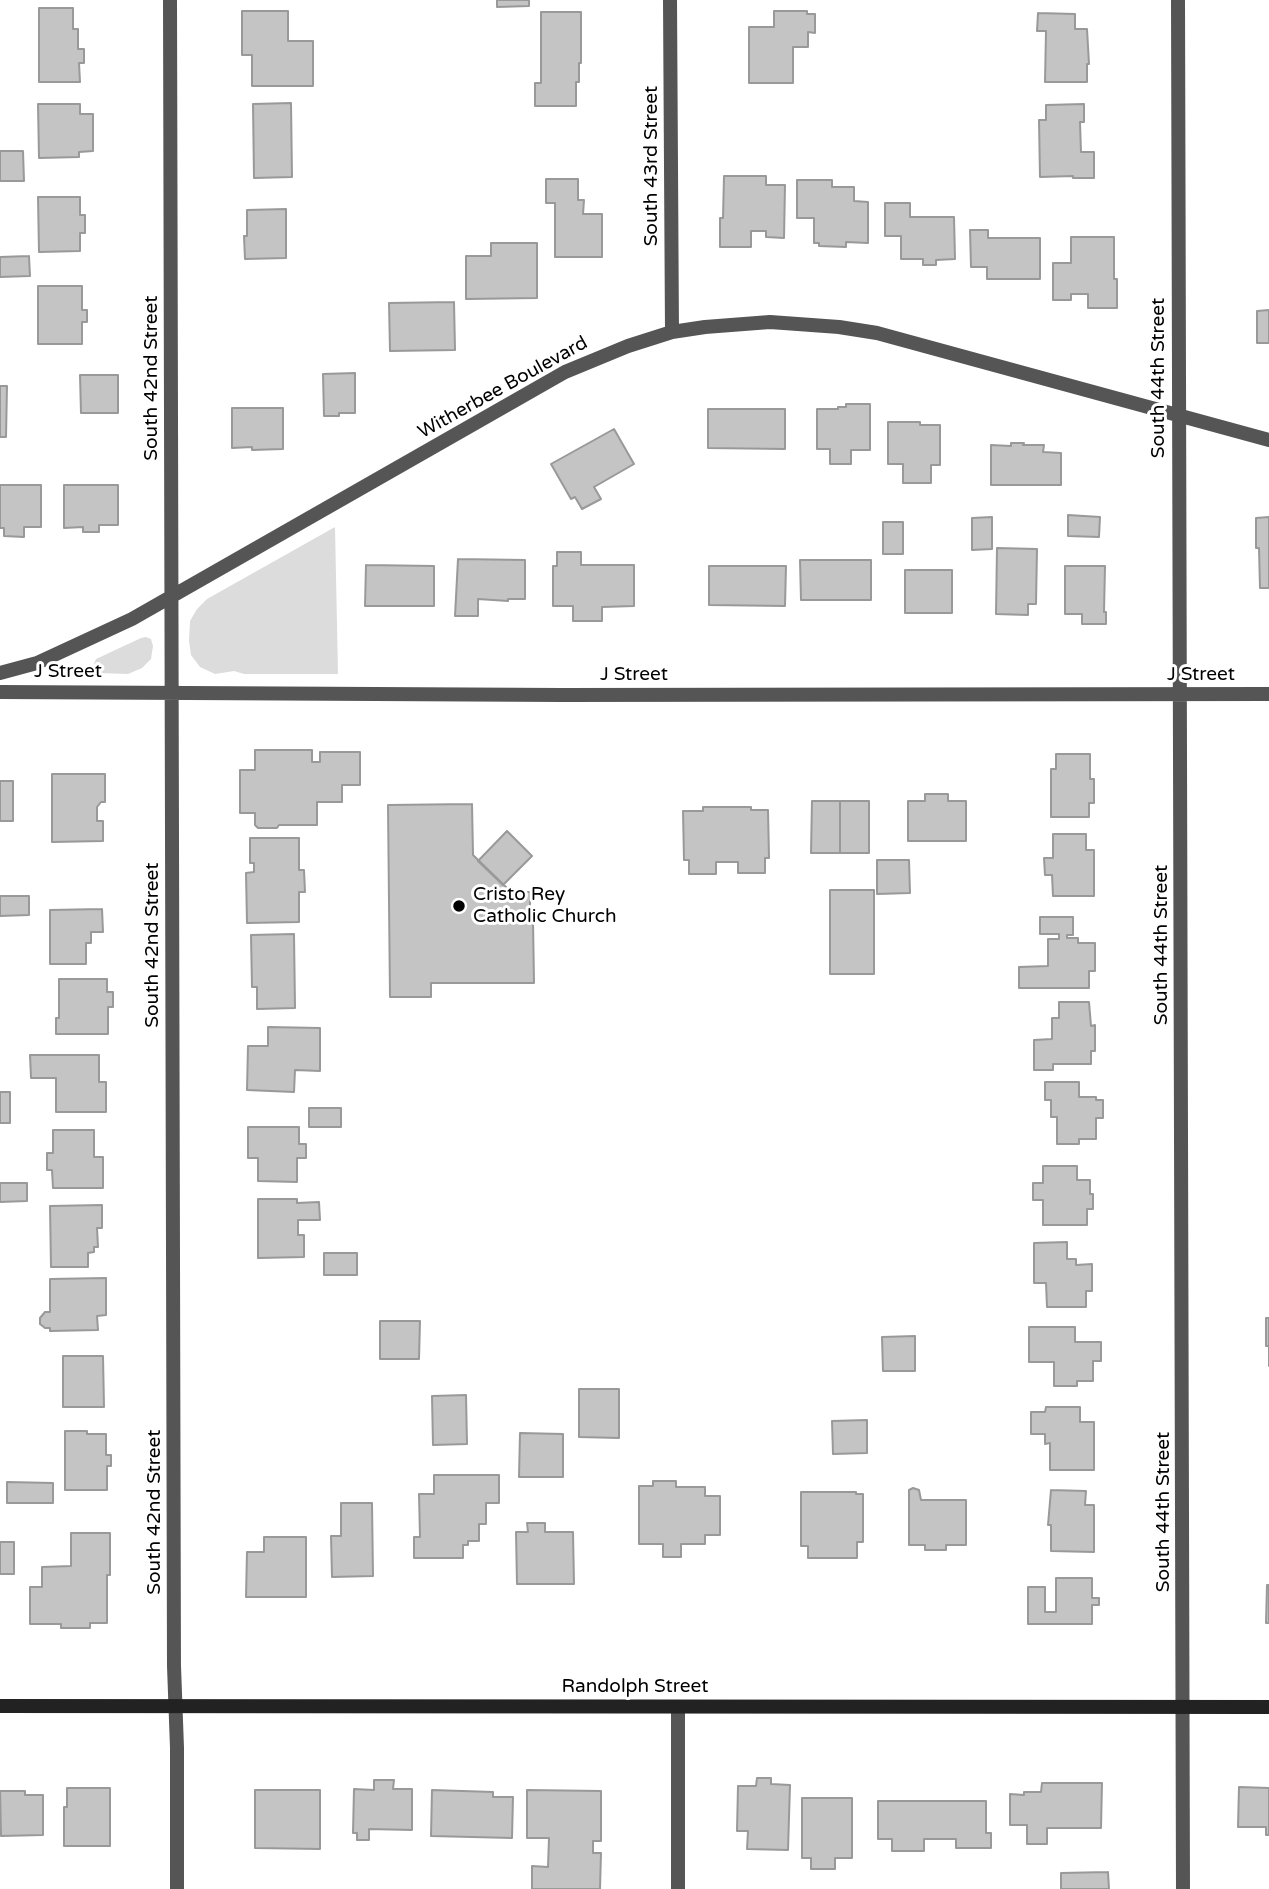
<!DOCTYPE html>
<style>
body{margin:0}
canvas{display:block;background:#fff}
</style>
<canvas width="1269" height="1889"></canvas>
<script>
const c = document.querySelector('canvas').getContext('2d');
c.lineJoin = 'round';
function fillPath(path, color) { c.fillStyle = color; c.fill(path, 'evenodd'); }
const shape = rows => new Path2D(rows.map(r => 'M' + r).join(''));
function trace(path, color, width, dash) { c.strokeStyle = color; c.lineWidth = width; c.lineCap = dash ? 'butt' : 'round'; c.setLineDash(dash || []); c.stroke(path); }
function drawText(font, color, halo, rows, align = 'center') {
  c.font = font + ' "Varela Round",sans-serif'; c.lineWidth = 6; c.setLineDash([]); c.textBaseline = 'middle'; c.strokeStyle = halo; c.fillStyle = color; for (const [text, x, y, turn = 0] of rows) {
    c.save(); c.translate(x, y); c.rotate((+turn || 0) * Math.PI / 180); c.textAlign = isNaN(turn) ? turn : align; if (halo) c.strokeText(text, 0, 0); c.fillText(text, 0, 0); c.restore();
  }
}
fillPath(shape([
 [335,527,338,674,244,674,234,671,215,674,200,667,191,655,189,641,190,621,197,609,207,599],
 [146,637,151,639,153,646,151,659,142,668,128,674,97,673,94,664,96,659,141,638]
]), '#dcdcdc');
const building = shape([
 [497,0,529,0,529,6,497,7,497,0],
 [39,8,73,8,73,29,78,29,78,49,84,49,84,63,79,63,80,82,39,82,39,8],
 [242,11,288,11,288,41,313,41,313,86,252,86,252,55,242,55,242,11],
 [774,11,807,11,807,14,815,14,815,33,808,32,808,47,793,47,793,83,749,83,749,27,774,27,774,11],
 [541,12,581,12,581,63,579,63,579,82,576,82,576,106,535,106,535,83,541,83,541,12],
 [1038,13,1075,14,1075,29,1087,29,1089,64,1087,64,1087,82,1045,82,1046,31,1037,31,1038,13],
 [291,103,292,177,254,178,253,104,291,103],
 [38,104,80,104,80,114,93,114,93,151,79,152,79,157,39,158,38,104],
 [1084,104,1084,122,1080,122,1081,152,1094,152,1094,178,1073,178,1073,176,1040,177,1039,120,1046,120,1046,105,1084,104],
 [0,151,23,151,24,181,0,181,0,151],
 [724,176,766,176,766,185,785,185,784,238,766,237,766,231,751,231,751,247,720,247,720,218,723,218,724,176],
 [546,179,578,179,578,200,584,200,583,214,602,214,602,257,555,257,555,203,546,203,546,179],
 [797,180,832,180,832,187,854,187,854,201,868,202,868,243,846,242,846,247,819,246,819,243,814,243,814,218,797,218,797,180],
 [38,197,80,197,80,215,85,215,85,233,80,233,80,251,39,252,38,197],
 [885,203,910,203,910,217,954,217,955,259,936,260,936,265,923,265,923,259,901,259,901,236,885,236,885,203],
 [286,209,286,258,245,259,244,236,247,236,247,210,286,209],
 [970,230,988,230,988,238,1040,238,1040,279,987,279,987,267,971,267,970,230],
 [1071,237,1114,237,1114,279,1117,279,1117,308,1088,308,1088,294,1071,294,1071,300,1053,300,1053,263,1071,263,1071,237],
 [491,243,537,243,537,298,466,299,466,256,491,256,491,243],
 [29,256,30,276,0,277,0,257,29,256],
 [38,286,82,286,82,310,87,310,87,322,82,322,82,344,38,344,38,286],
 [454,302,455,350,390,351,389,303,454,302],
 [1269,310,1269,343,1257,343,1257,311,1269,310],
 [355,373,355,413,339,413,339,416,324,416,323,374,355,373],
 [80,375,118,375,118,413,81,413,80,375],
 [0,386,7,386,6,437,0,437,0,386],
 [846,404,870,404,870,450,851,450,851,464,830,464,830,449,817,449,817,409,838,409,838,407,846,407,846,404],
 [232,408,283,408,283,449,252,450,252,447,232,448,232,408],
 [708,409,785,409,785,449,708,448,708,409],
 [888,422,920,422,920,425,940,425,940,465,931,465,931,483,903,483,903,464,888,464,888,422],
 [614,429,634,464,594,487,601,499,582,509,575,497,571,499,551,464,614,429],
 [1011,443,1024,443,1023,445,1044,445,1043,452,1061,453,1061,485,991,485,991,445,1011,446,1011,443],
 [0,485,41,485,41,527,24,527,24,537,4,536,4,528,0,528,0,485],
 [64,485,118,485,118,525,99,525,99,532,83,532,83,527,64,528,64,485],
 [1068,515,1100,517,1099,537,1068,536,1068,515],
 [992,517,992,549,972,550,972,518,992,517],
 [1269,517,1269,588,1260,588,1259,548,1256,548,1256,518,1269,517],
 [883,522,903,522,903,554,883,554,883,522],
 [997,548,1037,549,1036,604,1028,604,1028,615,996,614,997,548],
 [557,552,581,552,581,565,634,565,634,606,602,607,602,621,573,621,573,606,553,606,553,566,557,566,557,552],
 [458,559,525,560,525,599,508,599,508,601,478,599,478,616,455,616,458,559],
 [800,560,871,560,871,600,801,600,800,560],
 [366,565,434,566,434,606,365,606,366,565],
 [709,566,786,566,785,606,709,605,709,566],
 [1065,566,1105,566,1104,612,1106,612,1106,624,1082,624,1082,614,1065,614,1065,566],
 [905,570,952,570,952,613,905,613,905,570],
 [255,750,312,750,312,762,320,762,320,752,360,752,360,785,342,785,342,802,317,802,317,825,279,825,277,828,258,828,255,825,255,813,240,813,240,770,255,770,255,750],
 [1056,754,1090,754,1090,779,1094,779,1094,803,1089,803,1089,817,1051,817,1051,769,1056,769,1056,754],
 [52,774,105,774,105,802,101,802,97,807,97,821,103,821,103,841,52,842,52,774],
 [0,781,13,781,13,821,0,821,0,781],
 [925,794,948,794,948,801,966,801,966,841,908,841,908,801,925,801,925,794],
 [812,801,840,801,840,853,811,853,812,801],
 [840,801,869,801,869,853,840,853,840,801],
 [472,804,473,855,507,888,503,892,530,892,530,921,533,921,534,983,431,983,431,997,390,997,388,805,472,804],
 [703,807,751,807,751,810,768,810,769,858,765,858,765,873,738,873,738,862,716,862,716,874,689,874,689,860,684,860,683,811,703,811,703,807],
 [507,831,532,856,503,885,478,861,507,831],
 [1053,834,1086,834,1086,850,1094,850,1094,896,1053,896,1052,875,1045,875,1044,858,1053,858,1053,834],
 [250,838,299,838,299,870,304,870,305,892,299,892,299,922,247,923,246,873,254,872,254,863,250,863,250,838],
 [877,860,909,860,910,893,877,894,877,860],
 [830,890,874,890,874,974,830,974,830,890],
 [0,896,29,896,29,915,0,916,0,896],
 [102,909,103,932,91,932,91,943,86,943,86,964,50,964,50,910,102,909],
 [1040,917,1073,917,1073,935,1067,935,1067,938,1078,938,1078,943,1095,943,1095,971,1089,971,1089,988,1019,988,1019,967,1048,966,1048,939,1059,939,1059,934,1040,934,1040,917],
 [294,934,295,1008,257,1009,257,987,252,987,251,935,294,934],
 [59,979,107,979,107,992,113,992,113,1007,108,1007,108,1034,56,1034,56,1018,59,1018,59,979],
 [1059,1002,1089,1002,1091,1026,1095,1025,1095,1051,1091,1051,1091,1064,1053,1064,1053,1070,1034,1070,1034,1040,1052,1039,1052,1018,1059,1018,1059,1002],
 [268,1027,320,1028,320,1071,295,1070,294,1092,247,1090,248,1046,268,1046,268,1027],
 [30,1055,99,1055,99,1082,106,1082,106,1112,56,1112,56,1078,31,1078,30,1055],
 [1045,1082,1079,1082,1079,1097,1096,1097,1096,1100,1103,1100,1103,1118,1096,1118,1096,1139,1079,1139,1079,1144,1057,1144,1057,1117,1051,1117,1051,1100,1045,1100,1045,1082],
 [0,1092,10,1092,10,1123,0,1123,0,1092],
 [309,1108,341,1108,341,1127,309,1127,309,1108],
 [248,1127,299,1127,299,1144,306,1144,306,1158,297,1158,297,1182,258,1181,258,1158,248,1158,248,1127],
 [53,1130,94,1130,94,1157,103,1157,103,1188,53,1188,52,1170,47,1170,47,1153,53,1153,53,1130],
 [1043,1166,1077,1166,1077,1180,1090,1180,1090,1194,1093,1194,1093,1209,1087,1209,1087,1225,1043,1225,1043,1200,1033,1200,1033,1183,1043,1183,1043,1166],
 [0,1183,27,1183,27,1201,0,1202,0,1183],
 [258,1199,297,1199,297,1203,319,1202,320,1220,298,1220,298,1235,304,1235,304,1257,258,1258,258,1199],
 [102,1205,102,1228,97,1228,98,1247,94,1247,94,1252,88,1253,88,1267,51,1267,50,1206,102,1205],
 [1067,1242,1067,1259,1076,1259,1076,1265,1092,1264,1092,1291,1086,1291,1086,1307,1047,1307,1046,1283,1034,1283,1034,1243,1067,1242],
 [324,1253,357,1253,357,1275,324,1275,324,1253],
 [106,1278,106,1315,97,1316,98,1330,50,1331,50,1328,45,1328,40,1324,40,1318,45,1312,50,1312,50,1279,106,1278],
 [1266,1318,1269,1318,1269,1366,1269,1346,1266,1346,1266,1318],
 [380,1321,420,1321,419,1359,380,1359,380,1321],
 [1029,1327,1075,1327,1075,1342,1101,1342,1101,1361,1093,1361,1093,1381,1077,1381,1077,1386,1054,1386,1054,1362,1029,1362,1029,1327],
 [915,1336,915,1371,883,1371,882,1337,915,1336],
 [63,1356,103,1356,104,1407,63,1407,63,1356],
 [579,1389,619,1389,619,1438,579,1437,579,1389],
 [466,1395,467,1444,433,1445,432,1396,466,1395],
 [1046,1407,1080,1407,1080,1422,1094,1422,1094,1470,1050,1470,1050,1443,1045,1444,1045,1434,1031,1434,1031,1412,1045,1412,1046,1407],
 [867,1420,867,1453,833,1454,832,1421,867,1420],
 [65,1431,87,1431,87,1434,106,1434,106,1455,111,1455,111,1466,107,1466,107,1490,65,1490,65,1431],
 [520,1433,563,1434,563,1477,519,1477,520,1433],
 [434,1475,499,1475,499,1503,486,1503,486,1524,479,1524,479,1541,468,1541,468,1545,463,1545,463,1558,414,1558,414,1537,420,1537,419,1494,434,1494,434,1475],
 [653,1481,676,1481,676,1487,705,1487,705,1496,720,1496,720,1535,705,1535,705,1544,681,1544,681,1557,663,1557,663,1544,639,1544,639,1486,653,1486,653,1481],
 [7,1482,53,1483,53,1503,7,1503,7,1482],
 [913,1488,919,1490,921,1500,966,1500,966,1545,946,1545,946,1550,925,1550,925,1545,909,1545,909,1490,913,1488],
 [1051,1490,1086,1491,1085,1505,1094,1505,1094,1552,1051,1551,1051,1525,1048,1525,1051,1490],
 [801,1492,856,1492,856,1494,863,1494,863,1542,857,1542,857,1558,808,1558,808,1546,801,1546,801,1492],
 [341,1503,372,1503,373,1576,332,1577,331,1536,341,1536,341,1503],
 [527,1523,545,1523,545,1532,573,1532,574,1584,517,1584,516,1532,528,1532,527,1523],
 [71,1533,110,1533,110,1575,107,1575,107,1623,90,1623,90,1628,61,1628,61,1624,30,1624,30,1587,42,1587,42,1567,71,1566,71,1533],
 [264,1537,306,1537,306,1597,246,1597,247,1552,264,1552,264,1537],
 [0,1542,14,1542,14,1574,0,1574,0,1542],
 [1056,1578,1092,1578,1092,1598,1099,1598,1099,1605,1092,1605,1092,1624,1028,1624,1028,1587,1045,1587,1045,1612,1056,1612,1056,1578],
 [1267,1585,1269,1585,1269,1623,1266,1623,1267,1585],
 [757,1778,771,1778,771,1784,790,1785,788,1850,747,1849,748,1831,737,1831,738,1786,756,1786,757,1778],
 [374,1780,394,1780,393,1789,412,1789,412,1830,369,1829,369,1840,357,1840,357,1833,353,1833,354,1789,374,1790,374,1780],
 [1042,1783,1102,1783,1101,1828,1047,1828,1047,1844,1027,1844,1027,1825,1010,1825,1010,1794,1024,1795,1024,1792,1041,1792,1042,1783],
 [1239,1787,1269,1788,1269,1835,1266,1835,1266,1827,1238,1827,1239,1787],
 [67,1788,110,1788,110,1846,64,1846,64,1807,67,1807,67,1788],
 [255,1790,320,1790,320,1849,255,1848,255,1790],
 [432,1790,493,1792,493,1797,513,1797,512,1838,431,1836,432,1790],
 [527,1790,601,1791,601,1841,593,1841,593,1853,601,1853,600,1889,532,1889,532,1866,548,1867,549,1838,527,1838,527,1790],
 [0,1791,25,1791,25,1795,43,1795,43,1835,1,1836,0,1791],
 [802,1798,852,1798,852,1858,835,1858,835,1869,811,1869,811,1858,802,1858,802,1798],
 [878,1801,986,1801,986,1833,991,1833,991,1848,956,1848,956,1839,924,1839,924,1851,892,1851,892,1839,878,1839,878,1801],
 [1108,1872,1109,1889,1061,1889,1061,1873,1108,1872]
]);
fillPath(building, '#c4c4c4');
trace(building, '#999', 2);
trace(shape([
 [170,0,174,1666,177,1748,177,1889],
 [670,0,672,332],
 [1178,0,1183,1889],
 [0,673,37,663,132,619,565,372,628,346,672,332,705,327,770,322,839,327,877,333,1269,440],
 [0,692,562,695,1269,694],
 [678,1707,678,1889]
]), '#555', 14);
trace(shape([
 [0,1706,1269,1707]
]), '#222', 14);
for (const [x, y, r, color] of [
 [459,906,7,"#000"]
]) { const dot = new Path2D(); dot.arc(x, y, r, 0, 2 * Math.PI); c.fillStyle = color; c.fill(dot); trace(dot, '#fff', 2.5); }
drawText('19px', '#000', '#fff', [
 ["South 43rd Street",652,166,-90],
 ["South 42nd Street",152,378,-90],
 ["South 44th Street",1159,378,-90],
 ["Witherbee Boulevard",503,388,-29],
 ["J Street",68,672],
 ["J Street",634,675],
 ["J Street",1201,675],
 ["South 42nd Street",153,945,-90],
 ["South 44th Street",1162,945,-90],
 ["South 42nd Street",155,1512,-90],
 ["South 44th Street",1164,1512,-90],
 ["Randolph Street",635,1687]
]);
drawText('19px', '#000', '#fff', [
 ["Cristo Rey",473,895],
 ["Catholic Church",473,917]
], 'left');
</script>
